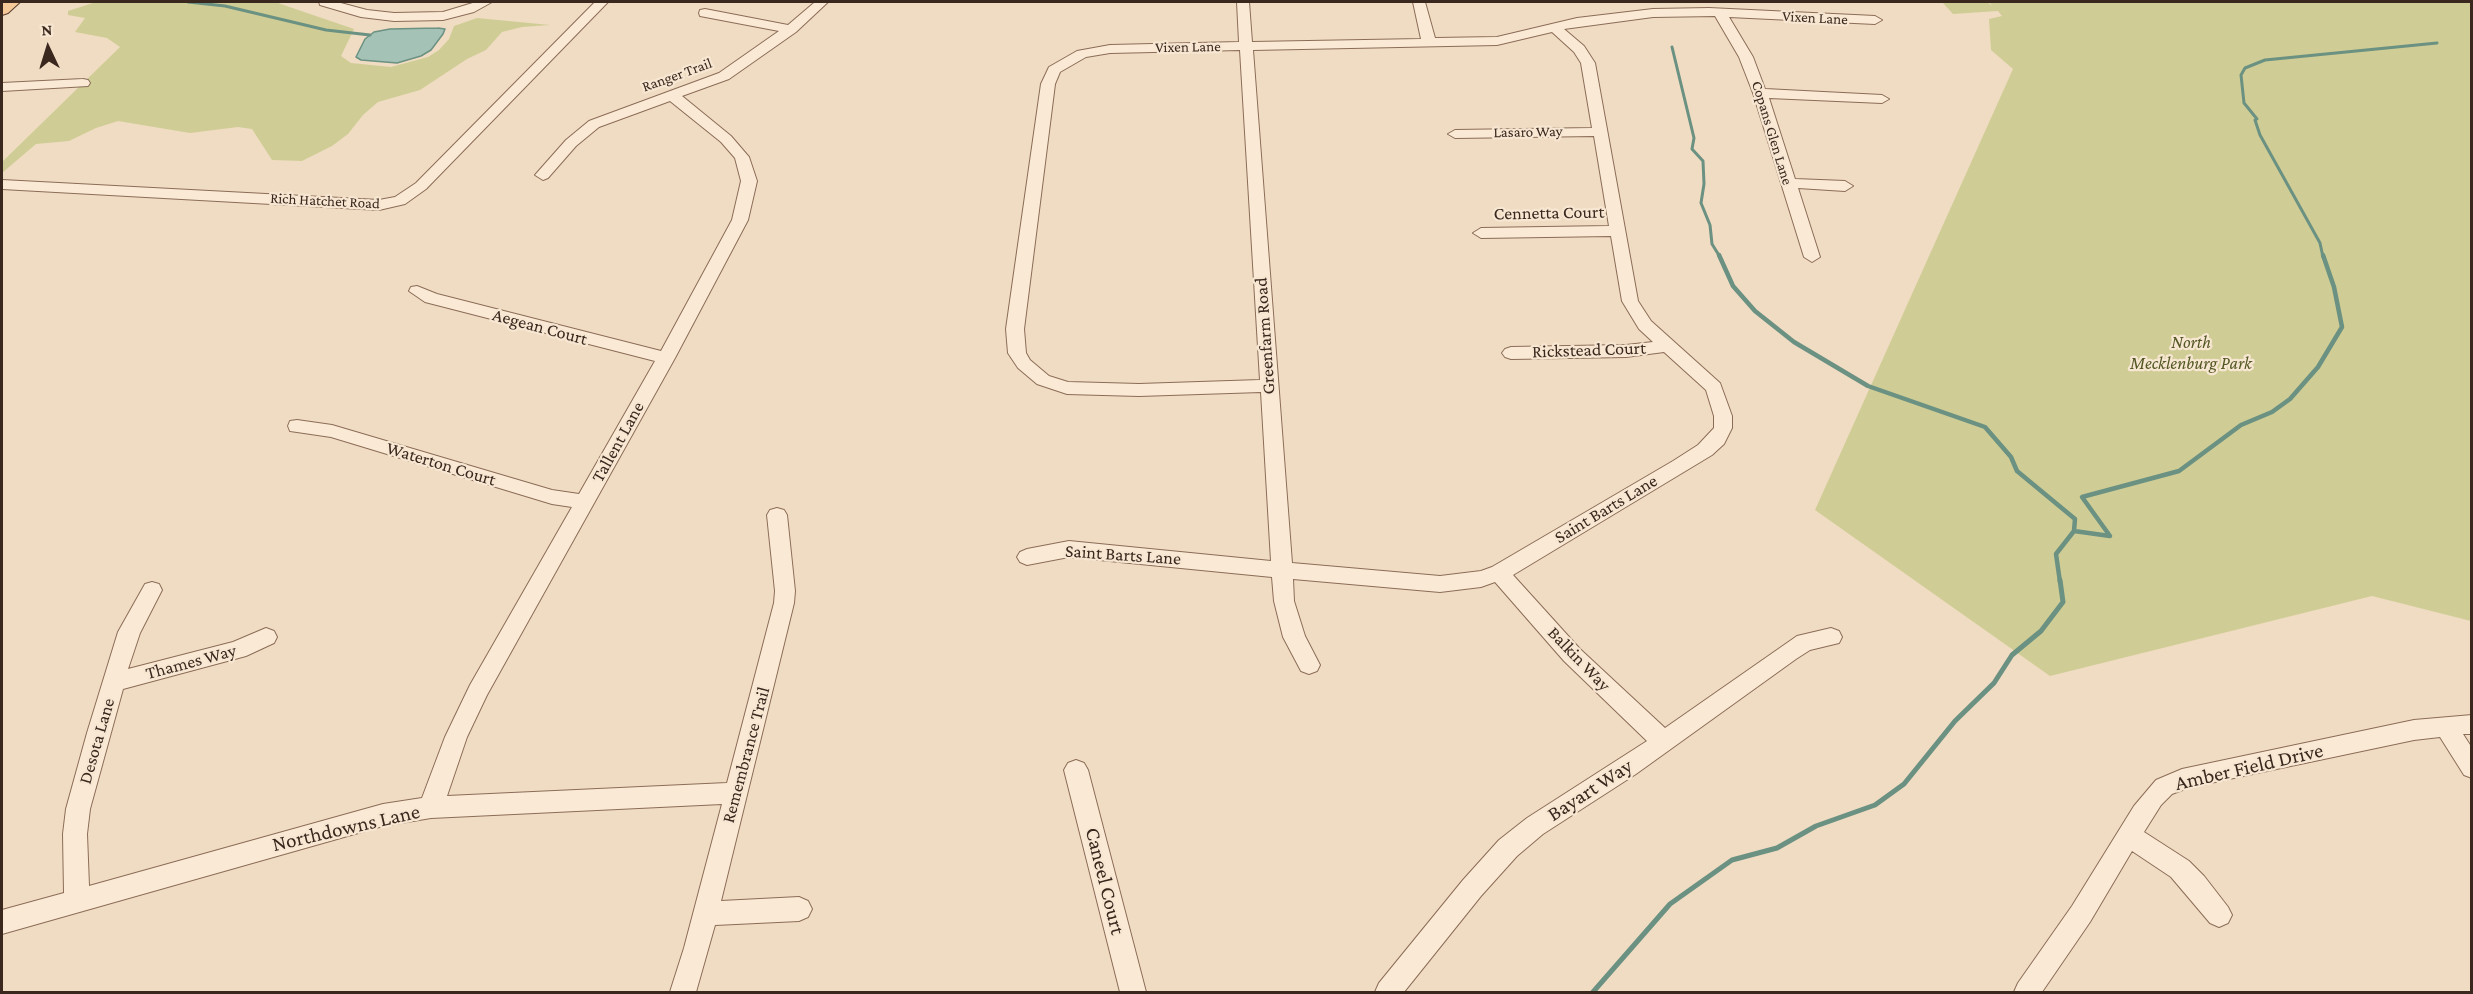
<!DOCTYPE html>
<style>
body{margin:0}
#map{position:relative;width:2473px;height:994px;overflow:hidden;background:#f0dcc2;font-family:"Crimson Pro",serif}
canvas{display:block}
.frame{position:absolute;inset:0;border:3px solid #3a271d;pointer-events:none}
.north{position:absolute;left:18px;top:18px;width:60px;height:60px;-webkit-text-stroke:4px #f7e7d2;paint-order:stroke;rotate:356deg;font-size:16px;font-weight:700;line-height:24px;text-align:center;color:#3a271d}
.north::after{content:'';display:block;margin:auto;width:21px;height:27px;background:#3a271d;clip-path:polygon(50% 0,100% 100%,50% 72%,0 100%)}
</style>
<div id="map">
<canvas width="2473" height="994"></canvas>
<div class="frame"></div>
<div class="north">N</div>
</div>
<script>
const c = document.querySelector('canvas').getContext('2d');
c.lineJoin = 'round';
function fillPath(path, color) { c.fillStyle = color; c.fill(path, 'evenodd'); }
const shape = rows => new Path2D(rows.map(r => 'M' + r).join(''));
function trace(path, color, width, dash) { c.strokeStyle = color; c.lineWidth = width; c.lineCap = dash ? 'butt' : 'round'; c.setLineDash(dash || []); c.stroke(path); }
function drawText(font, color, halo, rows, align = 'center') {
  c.font = font + ' "Crimson Pro",serif'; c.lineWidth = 4.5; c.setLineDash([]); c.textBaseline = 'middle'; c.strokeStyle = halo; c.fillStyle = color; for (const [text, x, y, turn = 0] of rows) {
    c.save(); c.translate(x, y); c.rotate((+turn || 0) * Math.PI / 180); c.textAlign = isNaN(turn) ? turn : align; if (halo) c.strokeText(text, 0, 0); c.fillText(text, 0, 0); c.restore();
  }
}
fillPath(shape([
 [96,2,275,2,354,29,341,56,351,63,391,67,428,57,439,50,449,39,454,26,477,18,550,25,522,27,502,32,486,50,467,59,420,90,378,102,363,115,348,134,332,146,302,161,272,160,252,129,238,127,190,133,118,121,96,128,69,141,36,144,2,173,2,162,120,47,107,38,75,32,85,18,68,15,68,11],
 [1942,2,1987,2,1992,6,1989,2,2468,2,2471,4,2471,621,2372,596,2050,676,1815,510,2013,69,1991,50,1989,19,2002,16,1998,11,1953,14]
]), '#cfcd95');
const water = shape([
 [438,28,445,29,443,34,431,50,421,56,397,63,361,60,356,57,365,39,374,32,390,29,438,28]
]);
fillPath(water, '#a4c2b5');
trace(water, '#6b9182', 1.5);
trace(shape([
 [188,2,225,6,326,30,370,35],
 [1672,47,1694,138,1692,149,1703,161,1704,184,1701,203,1710,225,1712,244,1720,257],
 [2323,257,2320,243,2260,135,2255,120,2257,119,2244,103,2241,75,2245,68,2265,60,2437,43]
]), '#6b9182', 3);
trace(shape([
 [1719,255,1733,286,1755,311,1794,342,1868,386,1985,427,2011,457,2017,471,2075,519,2074,531,2056,554,2060,582],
 [2074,531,2110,536,2082,497,2179,471,2241,425,2272,412,2290,399,2318,367,2342,327,2334,287,2323,255]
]), '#6b9182', 4.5);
trace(shape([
 [1593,992,1670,904,1732,860,1777,848,1816,826,1875,805,1904,784,1955,721,1994,683,2012,655,2041,631,2063,602,2060,580]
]), '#6b9182', 5);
const minor = shape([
 [319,2,337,2,367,10,394,13,443,12,476,2,492,2,474,12,443,20,394,21,361,17,320,5,319,2],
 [595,2,608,2,426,189,405,204,379,210,2,189,2,180,379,200,395,197,416,183,595,2],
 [815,2,828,2,796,32,729,79,682,96,731,136,749,157,757,181,748,220,675,358,487,695,467,737,447,796,727,783,774,603,775,591,767,515,770,510,777,508,784,510,787,515,795,591,794,603,721,901,799,897,808,901,812,909,808,917,799,921,715,925,696,992,670,992,684,948,722,804,431,818,383,826,2,934,2,910,64,893,63,834,66,809,87,733,118,632,145,584,152,582,159,584,162,590,140,633,128,669,233,642,266,628,274,631,277,637,274,643,246,656,123,689,90,809,87,834,89,886,383,804,422,798,445,737,470,685,572,507,552,504,331,437,297,432,290,431,288,426,290,421,297,420,332,425,552,490,579,494,655,361,425,302,409,291,411,287,417,286,437,294,661,351,732,220,741,181,735,158,721,142,670,101,599,127,576,146,548,178,543,180,535,175,566,140,589,121,719,73,779,31,700,16,699,13,700,10,705,9,788,25,815,2],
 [1237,2,1249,2,1252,42,1421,39,1413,2,1425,2,1435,38,1497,37,1577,18,1653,9,1709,8,1875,16,1882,20,1875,24,1729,17,1753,57,1765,89,1882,95,1889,99,1882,103,1769,98,1795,179,1845,181,1853,186,1845,191,1798,188,1820,257,1812,262,1804,257,1753,93,1739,57,1715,16,1653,17,1564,29,1584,46,1595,63,1638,301,1651,321,1720,383,1732,416,1732,428,1724,444,1712,455,1513,575,1580,649,1665,728,1797,636,1831,628,1839,631,1842,637,1839,643,1810,650,1796,659,1636,774,1543,834,1517,856,1481,896,1404,992,1375,992,1379,983,1463,880,1499,840,1527,818,1647,741,1564,661,1495,582,1481,587,1440,592,1293,579,1294,601,1305,636,1320,665,1317,671,1309,674,1301,671,1283,637,1274,601,1272,577,1069,557,1027,565,1020,562,1017,557,1020,552,1027,549,1069,541,1271,561,1261,392,1139,396,1067,394,1037,384,1018,368,1008,353,1006,329,1041,84,1049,67,1077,51,1110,45,1239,42,1237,2],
 [1552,32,1574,52,1581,63,1592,128,1455,130,1448,134,1455,138,1594,136,1609,226,1481,228,1473,233,1481,238,1611,236,1622,301,1639,329,1653,342,1626,345,1511,347,1505,349,1502,353,1505,357,1511,359,1626,357,1664,352,1706,390,1714,416,1714,428,1698,445,1673,461,1492,567,1481,571,1440,576,1292,563,1253,50,1497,45,1552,32],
 [1240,50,1260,380,1139,384,1068,382,1049,376,1030,360,1026,353,1024,329,1055,84,1060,72,1086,57,1110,53,1240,50],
 [83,79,88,80,90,83,88,86,2,91,2,83,83,79],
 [2472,715,2472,734,2463,734,2472,748,2472,778,2464,775,2440,737,2414,740,2215,782,2185,789,2172,794,2161,805,2144,832,2189,861,2204,876,2228,907,2232,915,2228,923,2219,927,2210,923,2171,877,2132,851,2090,922,2042,992,2014,992,2018,983,2072,906,2134,806,2156,780,2182,769,2414,720,2472,715],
 [1076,760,1084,763,1088,770,1146,992,1120,992,1064,770,1068,763,1076,760]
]);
const major = shape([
 [3,2,20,2,8,13,2,15,3,2]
]);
trace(minor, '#8b6c58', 2);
trace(major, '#583b2d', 2);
fillPath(minor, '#faead5');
fillPath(major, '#f5ca98');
drawText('15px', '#3a271d', '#f7e7d2', [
 ["Vixen Lane",1815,18,3],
 ["Vixen Lane",1188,47,-1],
 ["Ranger Trail",677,75,-20],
 ["Lasaro Way",1528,132,-1],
 ["Copans Glen Lane",1772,133,73],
 ["Rich Hatchet Road",325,201,3]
]);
drawText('18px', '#3a271d', '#f7e7d2', [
 ["Cennetta Court",1549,213,-1],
 ["Aegean Court",540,327,15],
 ["Greenfarm Road",1265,336,-94],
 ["Rickstead Court",1589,350,-2],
 ["Tallent Lane",618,442,-61],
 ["Waterton Court",441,464,17],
 ["Saint Barts Lane",1606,509,-31],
 ["Saint Barts Lane",1123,555,4],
 ["Balkin Way",1579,659,46],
 ["Thames Way",191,662,-15],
 ["Desota Lane",97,741,-74],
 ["Remembrance Trail",746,755,-75]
]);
drawText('italic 18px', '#525723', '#f7e7d2', [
 ["North",2191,342],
 ["Mecklenburg Park",2191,363]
]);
drawText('21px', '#3a271d', '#f7e7d2', [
 ["Amber Field Drive",2249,767,-13],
 ["Bayart Way",1590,790,-33],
 ["Northdowns Lane",346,828,-13],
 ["Caneel Court",1105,881,76]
]);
</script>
